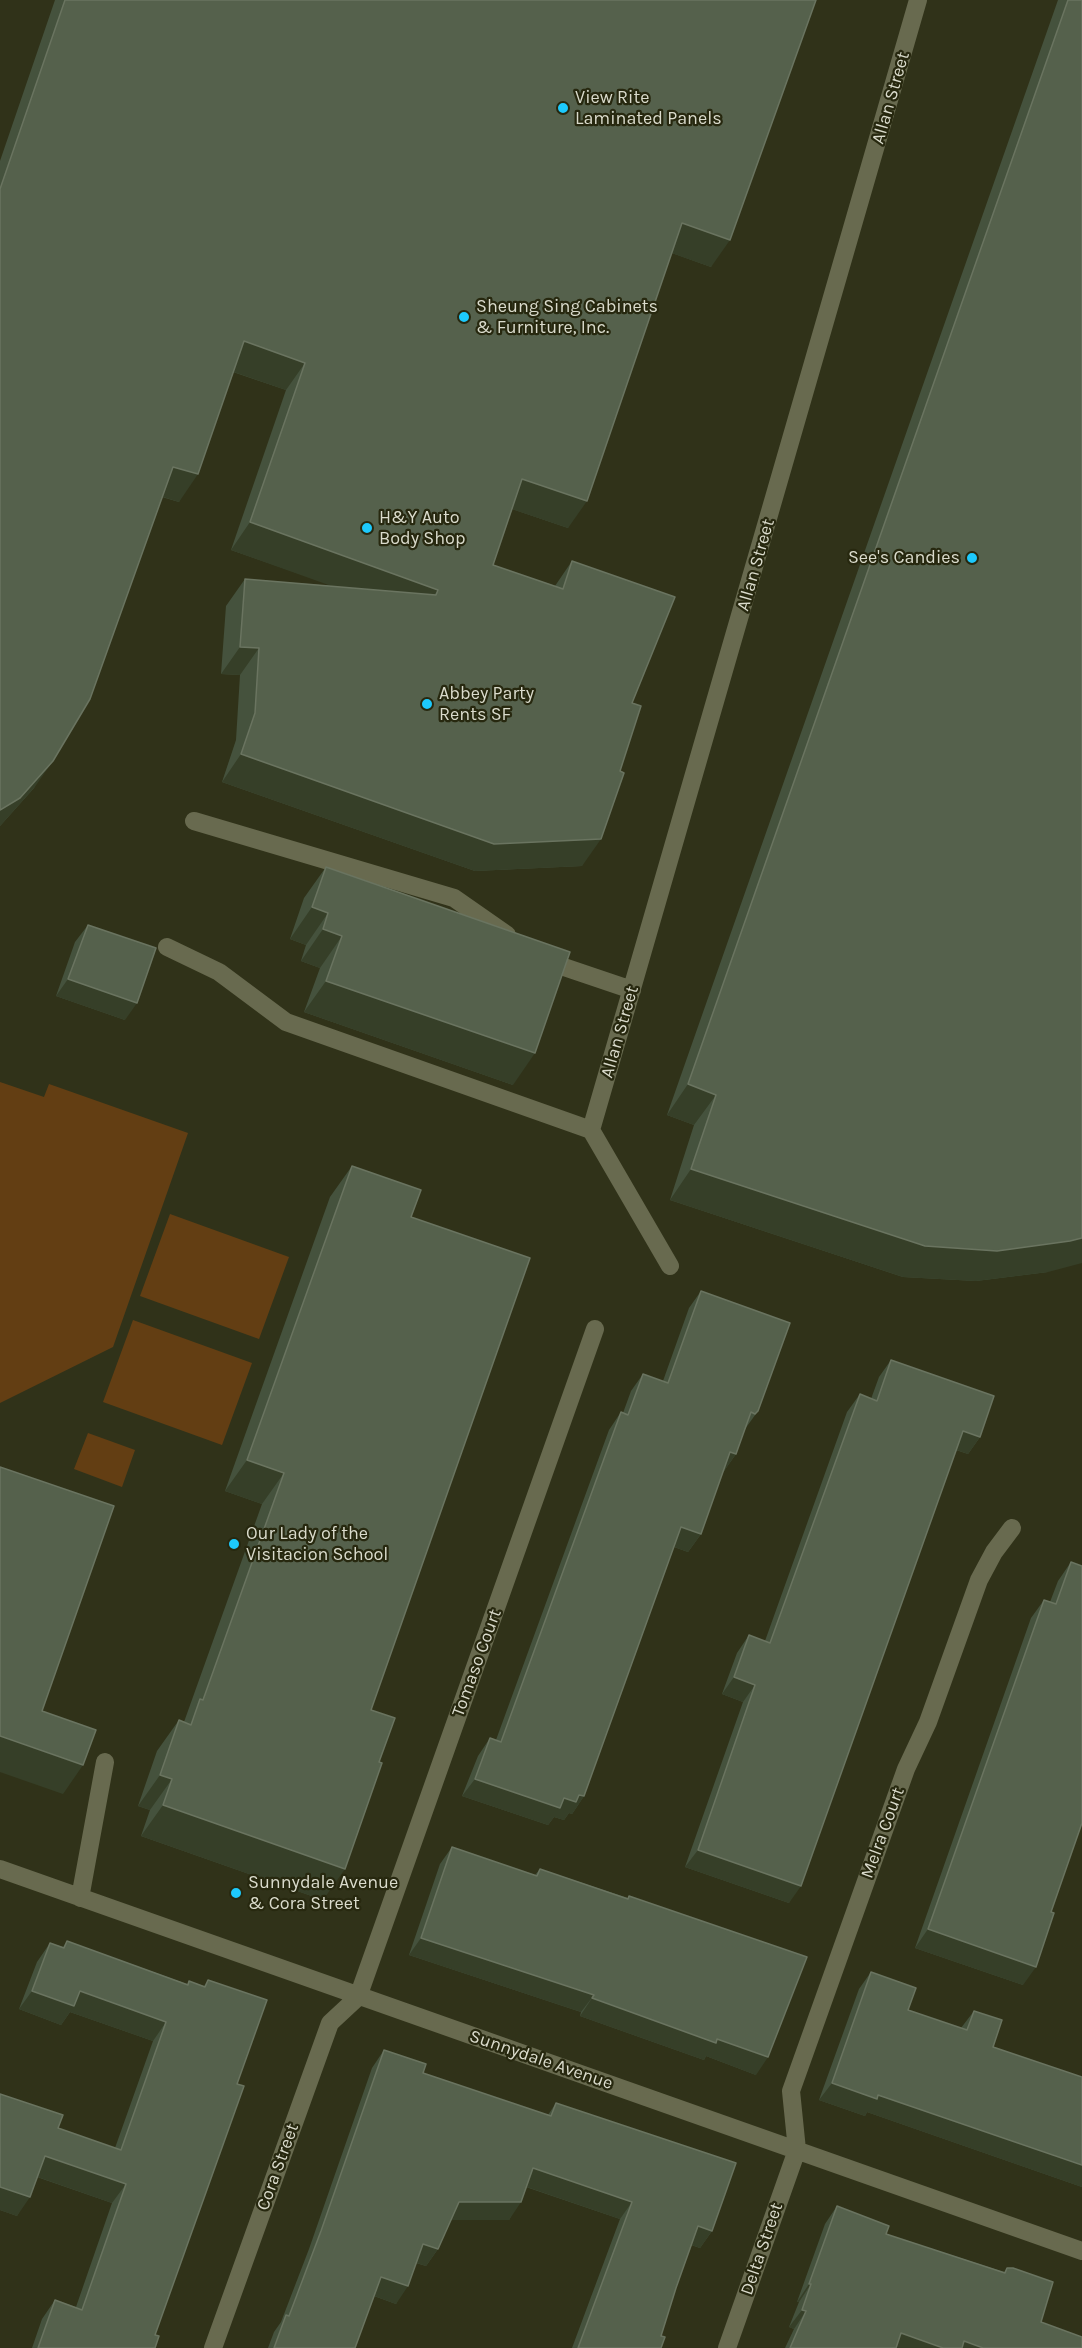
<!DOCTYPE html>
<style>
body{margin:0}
canvas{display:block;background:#303219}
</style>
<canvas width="1082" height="2348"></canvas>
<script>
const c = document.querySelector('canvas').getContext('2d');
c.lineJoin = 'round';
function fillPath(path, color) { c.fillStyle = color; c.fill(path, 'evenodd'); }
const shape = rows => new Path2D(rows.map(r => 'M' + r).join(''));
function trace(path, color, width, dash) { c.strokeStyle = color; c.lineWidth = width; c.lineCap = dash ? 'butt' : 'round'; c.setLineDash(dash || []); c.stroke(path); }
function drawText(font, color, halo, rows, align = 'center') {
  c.font = font + ' Karla,sans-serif'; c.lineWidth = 4.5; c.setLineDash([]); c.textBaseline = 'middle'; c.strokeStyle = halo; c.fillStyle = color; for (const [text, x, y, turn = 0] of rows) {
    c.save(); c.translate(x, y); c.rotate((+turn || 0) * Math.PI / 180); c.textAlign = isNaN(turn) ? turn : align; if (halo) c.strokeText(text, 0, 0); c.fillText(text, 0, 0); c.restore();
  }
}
fillPath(shape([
 [0,1082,44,1097,49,1084,188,1133,113,1347,0,1403],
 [170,1214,289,1257,259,1339,140,1296],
 [133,1320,252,1363,222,1445,103,1402],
 [88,1433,135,1450,122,1487,74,1469]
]), '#633e13');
trace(shape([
 [194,821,454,898,507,935],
 [167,947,219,972,286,1022,591,1130,670,1266],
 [544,957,561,966,632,990],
 [591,1130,918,0],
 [0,1869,1082,2251],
 [80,1898,105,1762],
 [213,2348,330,2023,358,1997,595,1329],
 [727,2348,797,2150,791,2091,906,1769,928,1722,979,1580,994,1552,1012,1528]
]), '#686a4f', 18);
fillPath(shape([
 [55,0,816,0,711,267,672,253,568,528,512,509,493,565,555,586,572,561,632,703,582,866,475,871,222,782,236,740,240,675,221,674,226,606,245,579,334,586,231,550,286,390,233,372,179,502,162,497,34,788,0,826,0,161],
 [1058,0,1082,0,1048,1272,976,1281,903,1277,670,1200,694,1125,667,1115],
 [326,867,513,1085,304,1012,320,968,301,961,306,945,290,939,304,898],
 [88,925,125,1020,56,996,75,942],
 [352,1166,411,1217,371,1710,323,1900,141,1836,150,1810,138,1806,157,1751,179,1720,184,1722,262,1504,225,1491,330,1197],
 [701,1291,758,1411,745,1429,736,1454,724,1471,723,1471,701,1534,688,1552,674,1547,584,1796,572,1814,569,1813,564,1820,554,1817,548,1825,462,1796,478,1756,490,1738,496,1740,609,1430,621,1412,623,1413,631,1391,643,1374,663,1381,689,1308],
 [891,1360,980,1437,968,1454,956,1450,789,1903,685,1867,743,1702,722,1694,737,1653,749,1635,765,1641,847,1412,860,1394,871,1399,879,1377],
 [1071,1562,1023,1985,915,1948,1031,1618,1044,1600,1050,1602,1058,1581],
 [452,1847,535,1875,540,1869,628,1898,629,1896,756,2075,706,2056,704,2060,580,2016,581,2012,409,1955,440,1864],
 [67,1941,187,1984,189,1981,204,1986,208,1980,237,2084,155,2335,155,2348,32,2348,42,2319,55,2300,76,2307,112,2203,37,2177,17,2216,0,2210,0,2094,58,2128,115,2148,153,2041,70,2012,61,2025,19,2009,37,1962,50,1943,63,1947],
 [871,1972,908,2010,961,2028,974,2011,993,2047,1082,2077,1082,2187,867,2112,865,2116,819,2100,859,1989],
 [384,2050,423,2073,548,2115,556,2103,712,2231,700,2248,691,2245,676,2288,661,2336,661,2348,572,2348,620,2219,526,2187,509,2220,451,2220,438,2249,426,2266,416,2263,396,2304,374,2296,355,2348,268,2348,274,2332,281,2322,309,2249,372,2068],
 [837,2206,886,2234,1004,2272,1007,2268,1041,2322,1082,2348,785,2348,794,2329,789,2327,799,2302,797,2302,825,2224]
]), '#45523d');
fillPath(shape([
 [682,223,730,240,711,267,663,250],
 [244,341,305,363,286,390,225,369],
 [173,467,198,474,179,502,154,494],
 [522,479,587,501,568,528,503,506],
 [250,522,438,590,418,617,231,550],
 [240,647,259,648,240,675,221,674],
 [241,754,601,839,582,866,475,871,222,782],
 [53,761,34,788,0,826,0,810],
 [312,907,328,913,306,945,290,939],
 [323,929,342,936,320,968,301,961],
 [68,979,137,1003,125,1020,56,996],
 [326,981,535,1053,513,1085,304,1012],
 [688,1084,716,1095,694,1125,667,1115],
 [691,1169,1082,1238,1082,1263,1048,1272,976,1281,903,1277,670,1200],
 [963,1431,980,1437,968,1454,951,1448],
 [730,1452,736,1454,724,1471,718,1469],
 [247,1460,284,1473,262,1504,225,1491],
 [681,1527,701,1534,688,1552,669,1545],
 [734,1677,755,1685,743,1702,722,1694],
 [0,1736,83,1765,63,1794,0,1772],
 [160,1775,172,1779,150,1810,138,1806],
 [475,1779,564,1798,579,1795,584,1796,572,1814,569,1813,564,1820,554,1817,548,1825,462,1796],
 [163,1805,345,1869,323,1900,141,1836],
 [698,1850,801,1886,789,1903,685,1867],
 [928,1929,1036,1967,1023,1985,915,1948],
 [421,1938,594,1995,581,2012,409,1955],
 [32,1991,80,1991,166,2022,153,2041,70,2012,61,2025,19,2009],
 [592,1998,717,2039,768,2057,756,2075,706,2056,704,2060,580,2016],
 [832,2083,878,2095,1082,2165,1082,2187,867,2112,865,2116,819,2100],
 [45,2156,126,2184,112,2203,32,2175],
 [533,2168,632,2202,620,2219,521,2185],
 [0,2187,30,2197,17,2216,0,2210],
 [459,2202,521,2202,509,2220,447,2220],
 [698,2226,712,2231,700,2248,686,2243],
 [423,2244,438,2249,426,2266,411,2261],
 [381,2277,408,2286,396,2304,369,2294],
 [809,2284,811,2284,799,2302,797,2302],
 [802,2310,806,2311,794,2329,789,2327],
 [901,2333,943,2348,891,2348],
 [964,2341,983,2348,959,2348]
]), '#363f28');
const building = shape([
 [65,0,816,0,730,240,682,223,587,501,522,479,493,565,563,589,572,561,675,597,632,703,641,706,620,771,624,773,601,839,494,844,241,754,255,713,259,648,240,647,245,579,436,595,438,590,250,522,305,363,244,341,198,474,173,467,90,699,53,761,20,798,0,810,0,189,65,0],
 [1068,0,1082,0,1082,1238,1070,1241,997,1251,925,1246,691,1169,716,1095,688,1084,1068,0],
 [326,867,570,952,535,1053,326,981,342,936,323,929,328,913,312,907,326,867],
 [88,925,156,948,137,1003,68,979,88,925],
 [352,1166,421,1190,411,1217,530,1258,371,1710,395,1718,379,1762,382,1763,345,1869,163,1805,172,1779,160,1775,179,1720,191,1725,200,1699,203,1700,284,1473,247,1460,352,1166],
 [701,1291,790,1323,758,1411,755,1414,751,1412,736,1454,730,1452,701,1534,681,1527,584,1796,579,1795,576,1802,564,1798,560,1808,475,1779,490,1738,501,1742,621,1412,628,1415,643,1374,668,1383,701,1291],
 [891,1360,994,1396,980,1437,963,1431,801,1886,698,1850,755,1685,734,1677,749,1635,770,1643,860,1394,877,1401,891,1360],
 [0,1467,114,1506,42,1711,96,1730,83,1765,0,1736,0,1467],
 [1071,1562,1082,1566,1082,1823,1051,1912,1054,1913,1036,1967,928,1929,1044,1600,1056,1604,1071,1562],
 [452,1847,537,1876,540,1869,628,1899,629,1896,807,1957,768,2057,717,2039,716,2043,592,1998,594,1995,421,1938,452,1847],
 [67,1941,188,1985,189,1981,205,1987,208,1980,267,2000,237,2084,244,2086,155,2335,159,2336,155,2348,38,2348,55,2300,82,2310,126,2184,45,2156,30,2197,0,2187,0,2094,63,2115,58,2128,121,2150,166,2022,80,1991,74,2006,32,1991,50,1943,64,1948,67,1941],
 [871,1972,916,1988,908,2010,967,2030,974,2011,1002,2020,993,2047,1082,2077,1082,2165,878,2095,877,2099,832,2083,871,1972],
 [384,2050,426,2064,423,2073,551,2116,556,2103,736,2163,712,2231,698,2226,676,2288,661,2336,665,2337,661,2348,578,2348,632,2202,533,2168,521,2202,459,2202,438,2249,423,2244,408,2286,381,2277,355,2348,274,2348,286,2315,289,2316,321,2231,384,2050],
 [837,2206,889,2226,886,2234,1005,2273,1007,2268,1013,2268,1053,2282,1041,2322,1082,2337,1082,2348,983,2348,964,2341,962,2348,943,2348,901,2333,896,2348,790,2348,806,2311,802,2310,811,2284,809,2284,837,2206]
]);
fillPath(building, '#55614c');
trace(building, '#6a7460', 1.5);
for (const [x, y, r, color] of [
 [563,108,6,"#1dc9fc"],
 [464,317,6,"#1dc9fc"],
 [367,528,6,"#1dc9fc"],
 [972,558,6,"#1dc9fc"],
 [427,704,6,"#1dc9fc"],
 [234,1544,6,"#1dc9fc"],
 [236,1893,6,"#1dc9fc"]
]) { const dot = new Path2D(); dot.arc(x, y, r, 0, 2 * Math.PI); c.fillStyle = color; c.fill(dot); trace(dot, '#27280f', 2); }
drawText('18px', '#dadbcc', '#27280f', [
 ["View Rite",575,98],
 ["Laminated Panels",575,119],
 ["Sheung Sing Cabinets",476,307],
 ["& Furniture, Inc.",476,328],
 ["H&Y Auto",379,518],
 ["Body Shop",379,539],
 ["See's Candies",960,558,"right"],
 ["Abbey Party",439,694],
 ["Rents SF",439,715],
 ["Our Lady of the",246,1534],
 ["Visitacion School",246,1555],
 ["Sunnydale Avenue",248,1883],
 ["& Cora Street",248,1904]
], 'left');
drawText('18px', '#dadbcc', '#27280f', [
 ["Allan Street",891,98,-74],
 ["Allan Street",756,565,-74],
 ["Allan Street",620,1032,-74],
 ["Tomaso Court",477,1663,-70],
 ["Melra Court",883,1833,-70],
 ["Sunnydale Avenue",541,2060,19],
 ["Cora Street",278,2167,-70],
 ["Delta Street",762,2249,-71]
]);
</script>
